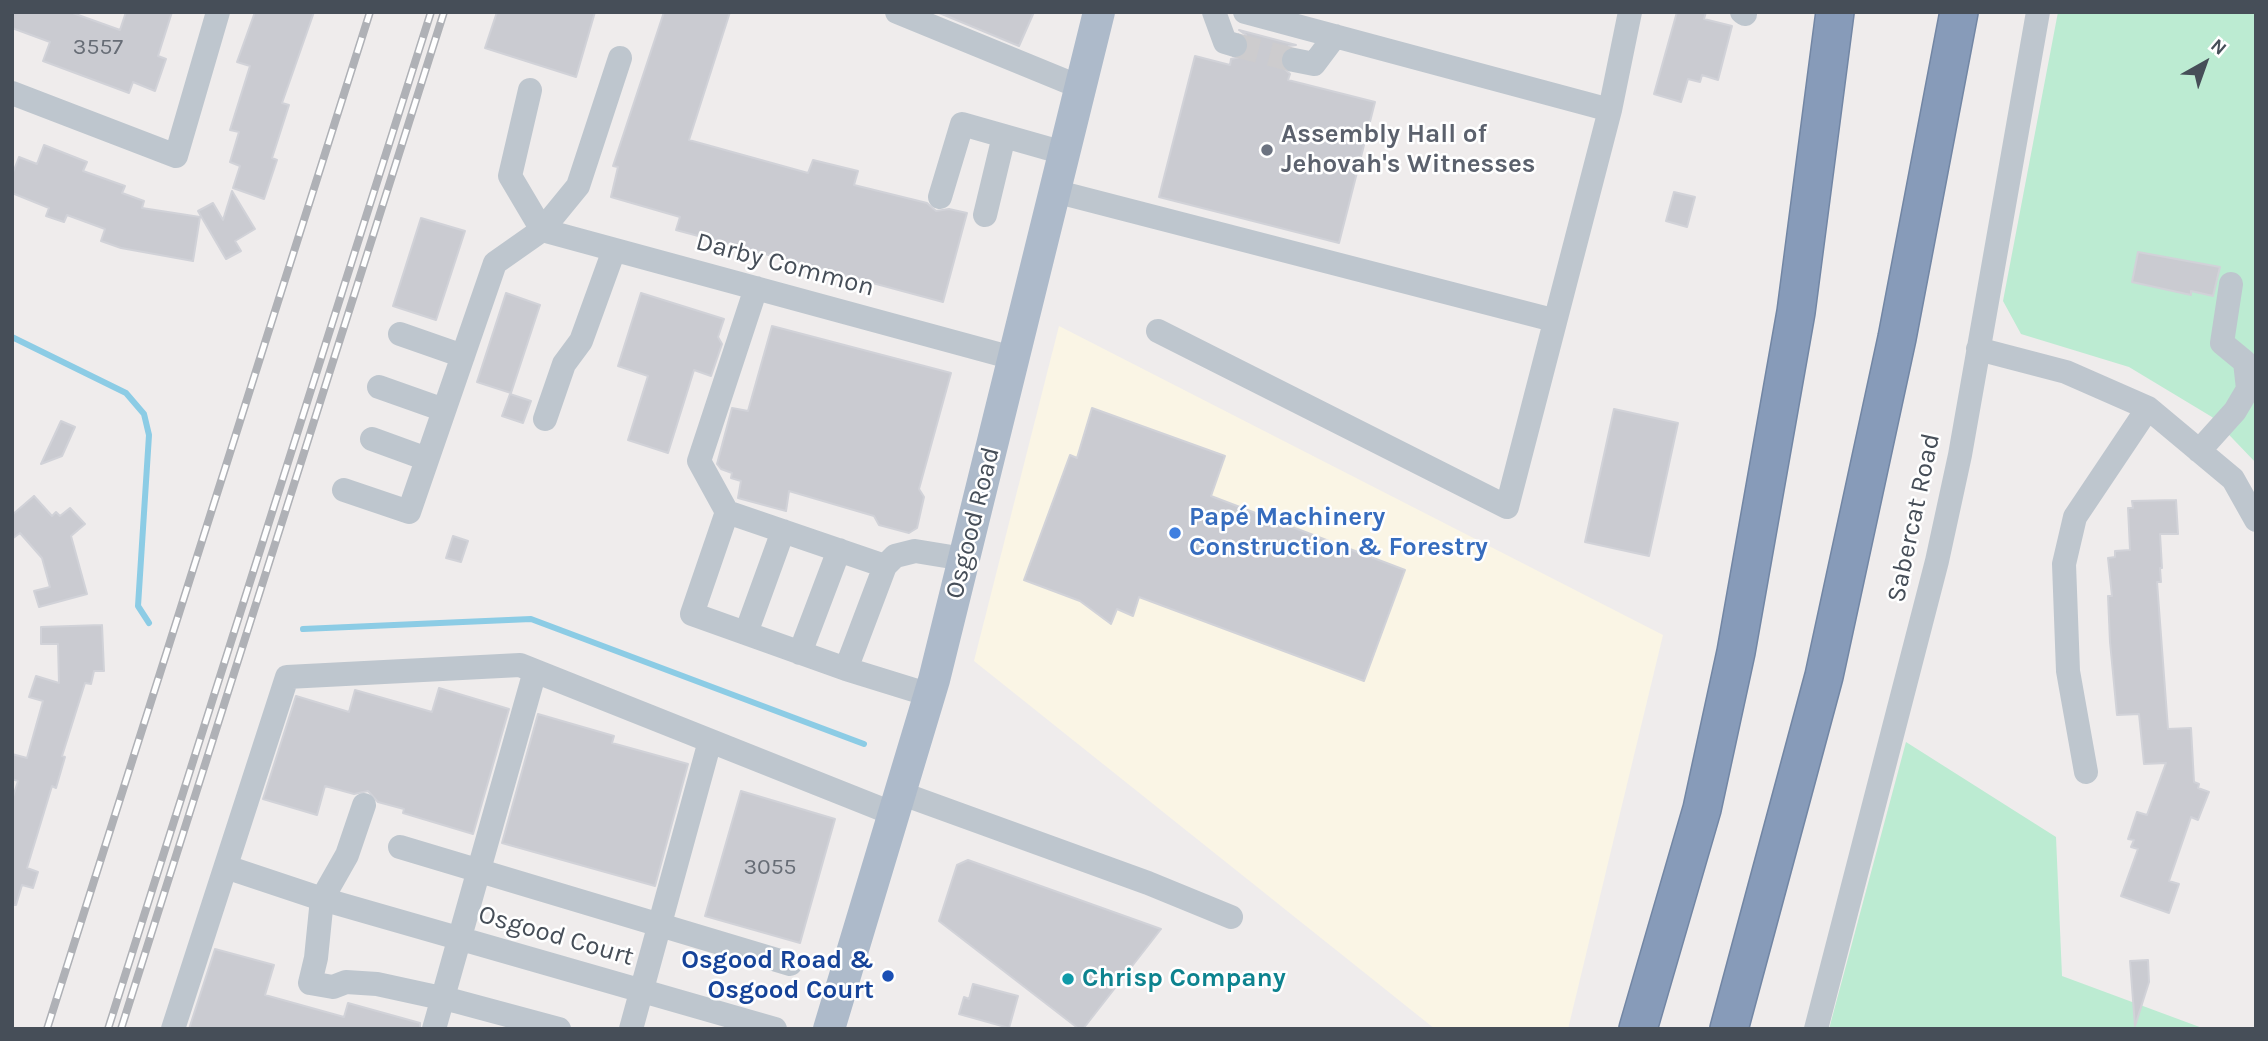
<!DOCTYPE html>
<meta charset="utf-8">
<style>
body{margin:0}
#map{position:relative;width:2268px;height:1041px;overflow:hidden;background:#efecec;font-family:Karla,sans-serif}
canvas{display:block}
.frame{position:absolute;inset:0;border:14px solid #464e58;pointer-events:none}
.north{position:absolute;left:2170px;top:28px;width:70px;height:70px;-webkit-text-stroke:5px #fff;paint-order:stroke;rotate:40deg;font-size:19px;font-weight:700;line-height:28px;text-align:center;color:#464e58}
.north::after{content:'';display:block;margin:auto;width:24px;height:32px;background:#464e58;clip-path:polygon(50% 0,100% 100%,50% 72%,0 100%)}
</style>
<div id="map">
<canvas width="2268" height="1041"></canvas>
<div class="frame"></div>
<div class="north">N</div>
</div>
<script>
const c = document.querySelector('canvas').getContext('2d');
c.lineJoin = 'round';
function fillPath(path, color) { c.fillStyle = color; c.fill(path, 'evenodd'); }
const shape = rows => new Path2D(rows.map(r => 'M' + r).join(''));
function trace(path, color, width, dash) { c.strokeStyle = color; c.lineWidth = width; c.lineCap = dash ? 'butt' : 'round'; c.setLineDash(dash || []); c.stroke(path); }
function drawText(font, color, halo, rows, align = 'center') {
  c.font = font + ' Karla,sans-serif'; c.lineWidth = 5; c.setLineDash([]); c.textBaseline = 'middle'; c.strokeStyle = halo; c.fillStyle = color; for (const [text, x, y, turn = 0] of rows) {
    c.save(); c.translate(x, y); c.rotate((+turn || 0) * Math.PI / 180); c.textAlign = isNaN(turn) ? turn : align; if (halo) c.strokeText(text, 0, 0); c.fillText(text, 0, 0); c.restore();
  }
}
fillPath(shape([
 [1059,326,1663,635,1568,1029,1435,1029,974,661]
]), '#faf5e5');
fillPath(shape([
 [2058,12,2256,12,2256,463,2212,417,2129,367,2021,334,2003,301],
 [1906,742,2056,837,2062,976,2205,1029,1829,1029]
]), '#bcebd2');
trace(shape([
 [12,337,126,393,144,414,149,435,138,606,149,623],
 [303,629,531,619,864,744]
]), '#8ccce5', 6);
const building = shape([
 [12,12,70,12,120,30,126,12,172,12,158,56,166,59,155,91,133,82,129,93,43,61,50,42,12,28,12,12],
 [255,12,314,12,282,103,289,105,272,158,277,160,264,199,233,188,240,166,230,162,239,132,230,130,250,66,237,62,255,12],
 [497,12,595,12,576,77,485,48,497,12],
 [664,12,730,12,689,140,808,173,813,160,858,171,854,185,927,203,936,211,949,209,967,213,943,302,676,230,680,217,611,197,618,167,613,166,664,12],
 [937,12,1034,12,1019,46,937,12],
 [1677,12,1706,12,1704,19,1732,26,1718,80,1702,75,1700,82,1688,79,1681,102,1654,94,1677,12],
 [1239,30,1296,45,1289,46,1280,56,1280,65,1290,74,1288,80,1375,102,1339,243,1159,197,1195,56,1230,65,1231,59,1245,56,1249,49,1246,35,1239,30],
 [44,145,87,162,83,171,125,186,122,193,144,201,142,208,200,217,193,261,121,248,101,241,105,229,67,215,64,222,46,216,49,208,12,193,12,175,19,157,37,164,44,145],
 [232,191,255,229,235,241,241,251,226,259,198,211,213,203,223,220,232,191],
 [1674,192,1695,197,1687,227,1666,221,1674,192],
 [421,218,465,231,436,320,393,306,421,218],
 [2138,252,2220,267,2213,296,2191,291,2191,295,2132,282,2138,252],
 [506,293,540,305,511,393,477,382,506,293],
 [641,293,724,319,718,337,722,344,711,376,694,370,668,453,628,440,648,376,618,366,641,293],
 [772,326,951,373,919,489,924,497,917,528,909,533,879,525,874,516,789,491,786,511,738,498,741,481,731,478,732,473,721,469,717,464,732,408,748,411,772,326],
 [510,394,531,401,523,423,502,416,510,394],
 [1092,408,1225,456,1211,496,1405,570,1364,681,1139,597,1133,616,1117,609,1111,624,1080,601,1024,580,1070,455,1077,458,1092,408],
 [1614,409,1678,423,1649,556,1585,542,1614,409],
 [61,421,75,427,62,456,41,464,61,421],
 [34,496,52,516,56,512,60,516,70,508,85,524,71,536,87,594,39,607,34,591,50,587,42,558,20,533,12,539,12,515,34,496],
 [2176,500,2178,534,2160,534,2162,568,2160,568,2161,582,2157,582,2168,729,2191,728,2194,782,2199,784,2198,788,2209,792,2198,820,2191,817,2169,881,2179,884,2169,913,2121,896,2138,849,2131,847,2134,840,2128,839,2137,812,2147,815,2166,763,2144,764,2139,714,2117,715,2110,642,2108,596,2112,596,2108,558,2115,557,2115,551,2130,550,2128,508,2133,508,2132,501,2176,500],
 [453,536,468,541,461,562,446,558,453,536],
 [102,625,104,671,94,671,91,684,85,683,62,756,65,757,56,788,52,786,27,868,38,872,33,888,22,885,16,905,12,905,12,800,18,781,12,779,12,754,27,758,43,701,29,697,36,676,59,683,58,644,41,644,41,627,102,625],
 [439,688,509,709,473,834,403,813,404,809,378,802,368,791,354,794,325,786,317,815,263,799,296,696,349,712,355,690,432,712,439,688],
 [538,714,614,736,612,743,688,764,655,886,502,843,538,714],
 [741,791,835,819,800,943,705,916,741,791],
 [968,860,1161,929,1083,1029,1079,1029,939,921,957,865,968,860],
 [215,949,274,965,265,995,344,1017,348,1003,420,1023,420,1029,189,1029,215,949],
 [2148,960,2149,982,2135,1026,2130,961,2148,960],
 [973,984,1018,996,1009,1028,959,1014,964,997,969,999,973,984]
]);
fillPath(building, '#cacbd1');
trace(building, '#d1d2d8', 2);
trace(shape([
 [1235,45,1294,60]
]), '#cdccce', 24, [24, 12]);
const highway = shape([
 [1638,1029,1702,809,1736,652,1796,312,1835,12],
 [1729,1029,1824,676,1897,338,1959,12]
]);
trace(highway, '#7286a4', 40);
trace(shape([
 [897,12,1080,87],
 [1214,12,1225,42,1235,45],
 [1245,12,1610,110],
 [1742,12,1745,14],
 [1294,60,1314,64,1335,36],
 [530,90,510,176,542,230],
 [12,93,176,156,218,12],
 [1054,191,1553,320],
 [940,197,962,124,1064,153],
 [985,215,1004,136],
 [542,230,1013,358],
 [1158,331,1507,507,1610,110,1630,12],
 [400,334,463,356],
 [1978,349,2066,372,2148,408,2233,479,2256,520],
 [379,387,444,410],
 [545,419,564,364,581,341,614,250],
 [372,439,427,459],
 [2199,451,2235,411,2248,389,2245,362,2222,343,2231,284],
 [344,490,409,512,495,263,542,230,578,186,620,58],
 [727,512,699,461,756,288],
 [885,566,727,512,692,614,846,669,885,566,895,556,915,551,964,559],
 [746,633,783,531],
 [800,653,839,550],
 [846,669,930,695],
 [2086,772,2068,671,2064,564,2075,517,2148,408],
 [900,793,1148,883,1231,917],
 [364,805,347,855,322,899,316,958,310,983,333,987,346,982,377,984,455,1001,559,1029],
 [400,847,790,964],
 [226,867,322,899,775,1029],
 [173,1029,287,677,520,665,894,814],
 [434,1029,535,671],
 [631,1029,710,741],
 [1816,1029,1937,561,1960,455,2038,12]
]), '#bec6ce', 24);
trace(shape([
 [829,1029,934,680,1099,12]
]), '#adbaca', 32);
trace(highway, '#879bb9', 37);
const rail = shape([
 [47,1029,370,12],
 [108,1029,431,12],
 [121,1029,444,12]
]);
trace(rail, '#afb1b6', 8);
trace(rail, '#fff', 5, [16]);
for (const [x, y, r, color] of [
 [1267,150,7,"#6b7280"],
 [1175,533,7,"#3f7fe0"],
 [888,976,7,"#1a4fb4"],
 [1068,979,7,"#0f9aa8"]
]) { const dot = new Path2D(); dot.arc(x, y, r, 0, 2 * Math.PI); c.fillStyle = color; c.fill(dot); trace(dot, '#fff', 2.5); }
drawText('23px', '#676d76', null, [
 ["3557",98,47],
 ["3055",770,867]
]);
drawText('bold 26px', '#5b616d', '#fff', [
 ["Assembly Hall of",1281,135],
 ["Jehovah's Witnesses",1281,165]
], 'left');
drawText('26px', '#464e58', '#fff', [
 ["Darby Common",785,265,15],
 ["Sabercat Road",1914,518,-78],
 ["Osgood Road",973,523,-76],
 ["Osgood Court",556,936,16]
]);
drawText('bold 26px', '#366cbe', '#fff', [
 ["Papé Machinery",1189,518],
 ["Construction & Forestry",1189,548]
], 'left');
drawText('bold 26px', '#164399', '#fff', [
 ["Osgood Road &",874,961],
 ["Osgood Court",874,991]
], 'right');
drawText('bold 26px', '#0d838f', '#fff', [
 ["Chrisp Company",1082,979]
], 'left');
</script>
